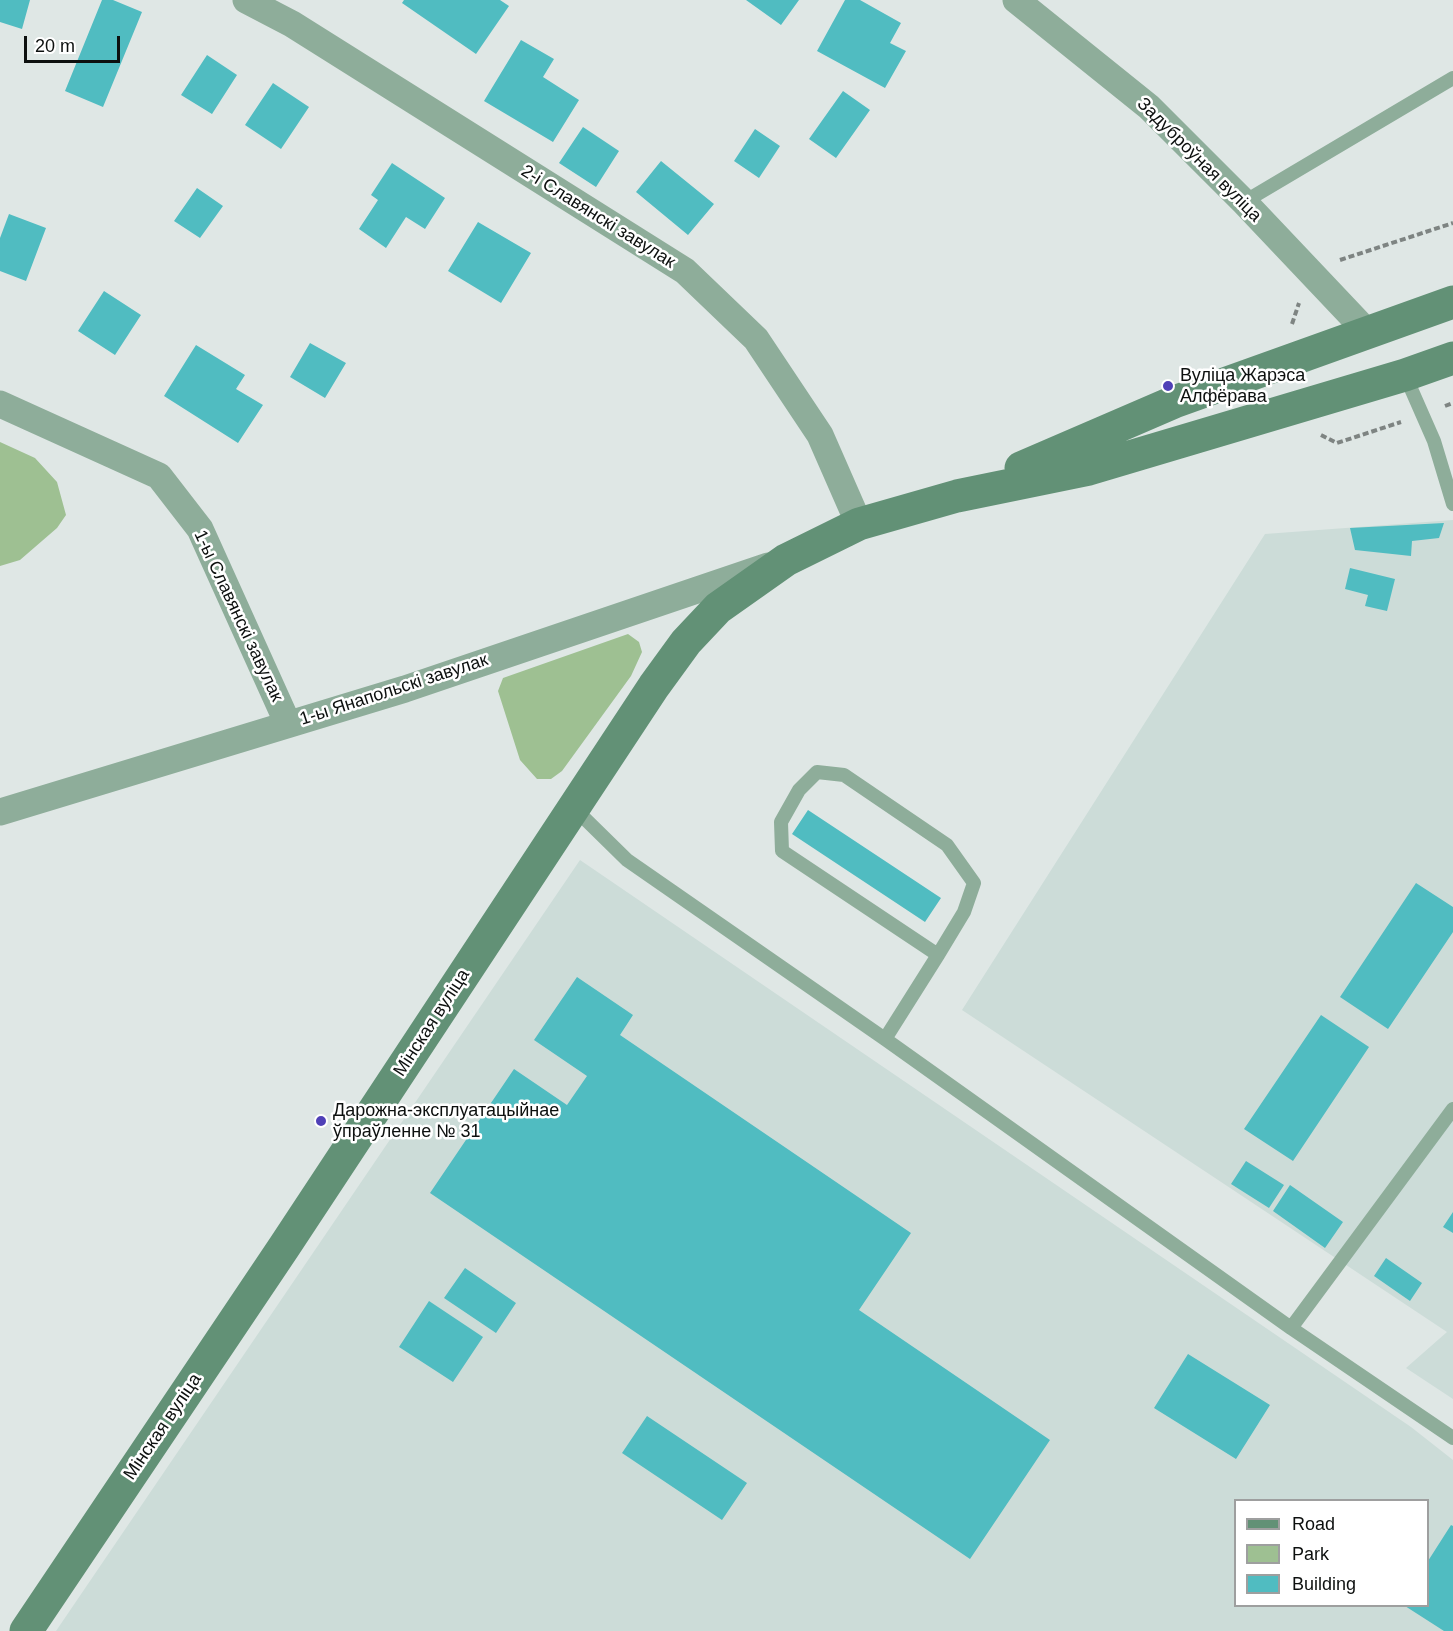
<!DOCTYPE html>
<meta charset="utf-8">
<style>
body{margin:0}
#map{position:relative;width:1453px;height:1631px;overflow:hidden;background:#dfe7e5;font-family:Helvetica,sans-serif}
canvas{display:block}
.legend{position:absolute;left:1234px;top:1499px;width:195px;height:108px;box-sizing:border-box;background:#fff;border:2px solid #9e9f9f;margin:0;padding:8px 10px;list-style:none;font-size:18px;color:#0d100f}
.legend li{display:flex;align-items:center;gap:12px;height:30px}
.legend b{width:30px;border:2px solid #9e9f9f}
.scale{position:absolute;left:24px;top:36px;width:96px;height:27px;box-sizing:border-box;border:3px solid #0d100f;border-top:0;padding-left:8px;font-size:18px;line-height:21px;white-space:nowrap;color:#0d100f;-webkit-text-stroke:4px #fff;paint-order:stroke}
</style>
<div id="map">
<canvas width="1453" height="1631"></canvas>
<ul class="legend">
<li><b style="height:8px;background:#629176"></b>Road</li>
<li><b style="height:16px;background:#9ec092"></b>Park</li>
<li><b style="height:16px;background:#50bcc1"></b>Building</li>
</ul>
<div class="scale">20 m</div>
</div>
<script>
const c = document.querySelector('canvas').getContext('2d');
c.lineJoin = 'round';
function fillPath(path, color) { c.fillStyle = color; c.fill(path, 'evenodd'); }
const shape = rows => new Path2D(rows.map(r => 'M' + r).join(''));
function trace(path, color, width, dash) { c.strokeStyle = color; c.lineWidth = width; c.lineCap = dash ? 'butt' : 'round'; c.setLineDash(dash || []); c.stroke(path); }
function drawText(font, color, halo, rows, align = 'center') {
  c.font = font + ' Helvetica,sans-serif'; c.lineWidth = 5; c.setLineDash([]); c.textBaseline = 'middle'; c.strokeStyle = halo; c.fillStyle = color; for (const [text, x, y, turn = 0] of rows) {
    c.save(); c.translate(x, y); c.rotate((+turn || 0) * Math.PI / 180); c.textAlign = isNaN(turn) ? turn : align; if (halo) c.strokeText(text, 0, 0); c.fillText(text, 0, 0); c.restore();
  }
}
fillPath(shape([
 [1453,520,1453,1399,1406,1368,1447,1332,962,1010,1265,534],
 [580,860,1411,1427,1453,1460,1453,1631,56,1631],
 [1236,1500,1428,1500,1428,1606,1236,1606]
]), '#ccdcd8');
fillPath(shape([
 [0,442,35,458,57,482,66,515,57,528,20,560,0,566],
 [628,634,639,642,642,652,631,676,562,771,551,779,537,779,520,760,498,691,503,678]
]), '#9ec092');
fillPath(shape([
 [0,0,30,0,22,29,0,22],
 [102,0,113,0,142,12,103,107,65,91],
 [404,0,500,0,509,6,476,54,402,3],
 [746,0,799,0,781,25],
 [845,0,860,0,901,23,890,43,906,51,885,88,817,51],
 [521,40,554,59,543,77,579,100,553,142,484,101],
 [207,55,237,75,212,114,181,95],
 [273,83,309,107,281,149,245,125],
 [843,91,870,110,836,158,809,139],
 [583,127,619,151,596,187,559,163],
 [755,129,780,146,759,178,734,161],
 [661,161,714,204,688,235,636,192],
 [392,163,445,198,425,229,406,217,386,248,359,229,378,200,371,195],
 [197,188,223,206,200,238,174,221],
 [9,214,46,228,26,281,0,271,0,238],
 [478,222,531,253,501,303,448,271],
 [104,291,141,315,115,355,78,331],
 [310,343,346,363,325,398,290,377],
 [196,345,245,375,236,389,263,405,238,443,164,396],
 [1444,523,1439,538,1412,541,1411,556,1355,550,1350,528],
 [1350,568,1395,579,1387,611,1365,606,1368,595,1345,589],
 [808,810,941,898,925,922,792,834],
 [1416,883,1453,907,1453,932,1388,1029,1340,997],
 [577,977,633,1015,620,1035,911,1233,859,1310,1050,1440,970,1559,430,1193,514,1069,567,1105,587,1076,534,1040],
 [1321,1015,1369,1047,1293,1161,1244,1129],
 [1246,1161,1284,1185,1269,1208,1231,1184],
 [1290,1185,1343,1222,1325,1248,1273,1211],
 [1453,1212,1453,1233,1443,1227],
 [1386,1258,1422,1283,1410,1301,1374,1276],
 [465,1268,516,1303,496,1333,444,1298],
 [429,1301,483,1337,453,1382,399,1347],
 [1188,1354,1270,1405,1236,1459,1154,1408],
 [647,1416,747,1483,722,1520,622,1453],
 [1451,1525,1453,1526,1453,1631,1444,1631,1405,1606,1428,1606,1428,1561]
]), '#50bcc1');
trace(shape([
 [1340,260,1453,223],
 [1292,324,1299,303],
 [1445,406,1453,403],
 [1321,435,1337,443,1401,422]
]), '#7e8482', 4, [6, 3]);
trace(shape([
 [1244,202,1453,78],
 [1405,375,1434,441,1453,504],
 [574,808,627,860,885,1039,1291,1328,1453,1438],
 [885,1039,938,955,964,912,974,883,947,845,844,775,817,772,799,790,781,822,782,851,938,955],
 [1291,1328,1453,1109]
]), '#8ead9a', 14);
trace(shape([
 [246,0,292,24,685,271,756,339,820,435,859,524],
 [1016,0,1149,107,1244,202,1369,334],
 [0,404,159,476,200,529,288,724],
 [0,812,405,689,768,566]
]), '#8ead9a', 27);
trace(shape([
 [1021,468,1174,402,1453,302],
 [26,1631,284,1247,654,686,686,642,718,608,786,560,859,524,957,496,1089,469,1405,375,1453,358]
]), '#629176', 33);
for (const [x, y, r, color] of [
 [1168,386,6,"#4f40b7"],
 [321,1121,6,"#4f40b7"]
]) { const dot = new Path2D(); dot.arc(x, y, r, 0, 2 * Math.PI); c.fillStyle = color; c.fill(dot); trace(dot, '#fff', 2); }
drawText('18px', '#0d100f', '#fff', [
 ["Задуброўная вуліца",1199,160,45],
 ["2-і Славянскі завулак",598,217,32],
 ["1-ы Славянскі завулак",238,616,65],
 ["1-ы Янапольскі завулак",394,690,-18],
 ["Мінская вуліца",432,1023,-57],
 ["Мінская вуліца",163,1427,-56]
]);
drawText('18px', '#0d100f', '#fff', [
 ["Вуліца Жарэса",1180,376],
 ["Алфёрава",1180,397],
 ["Дарожна-эксплуатацыйнае",333,1111],
 ["ўпраўленне № 31",333,1132]
], 'left');
</script>
